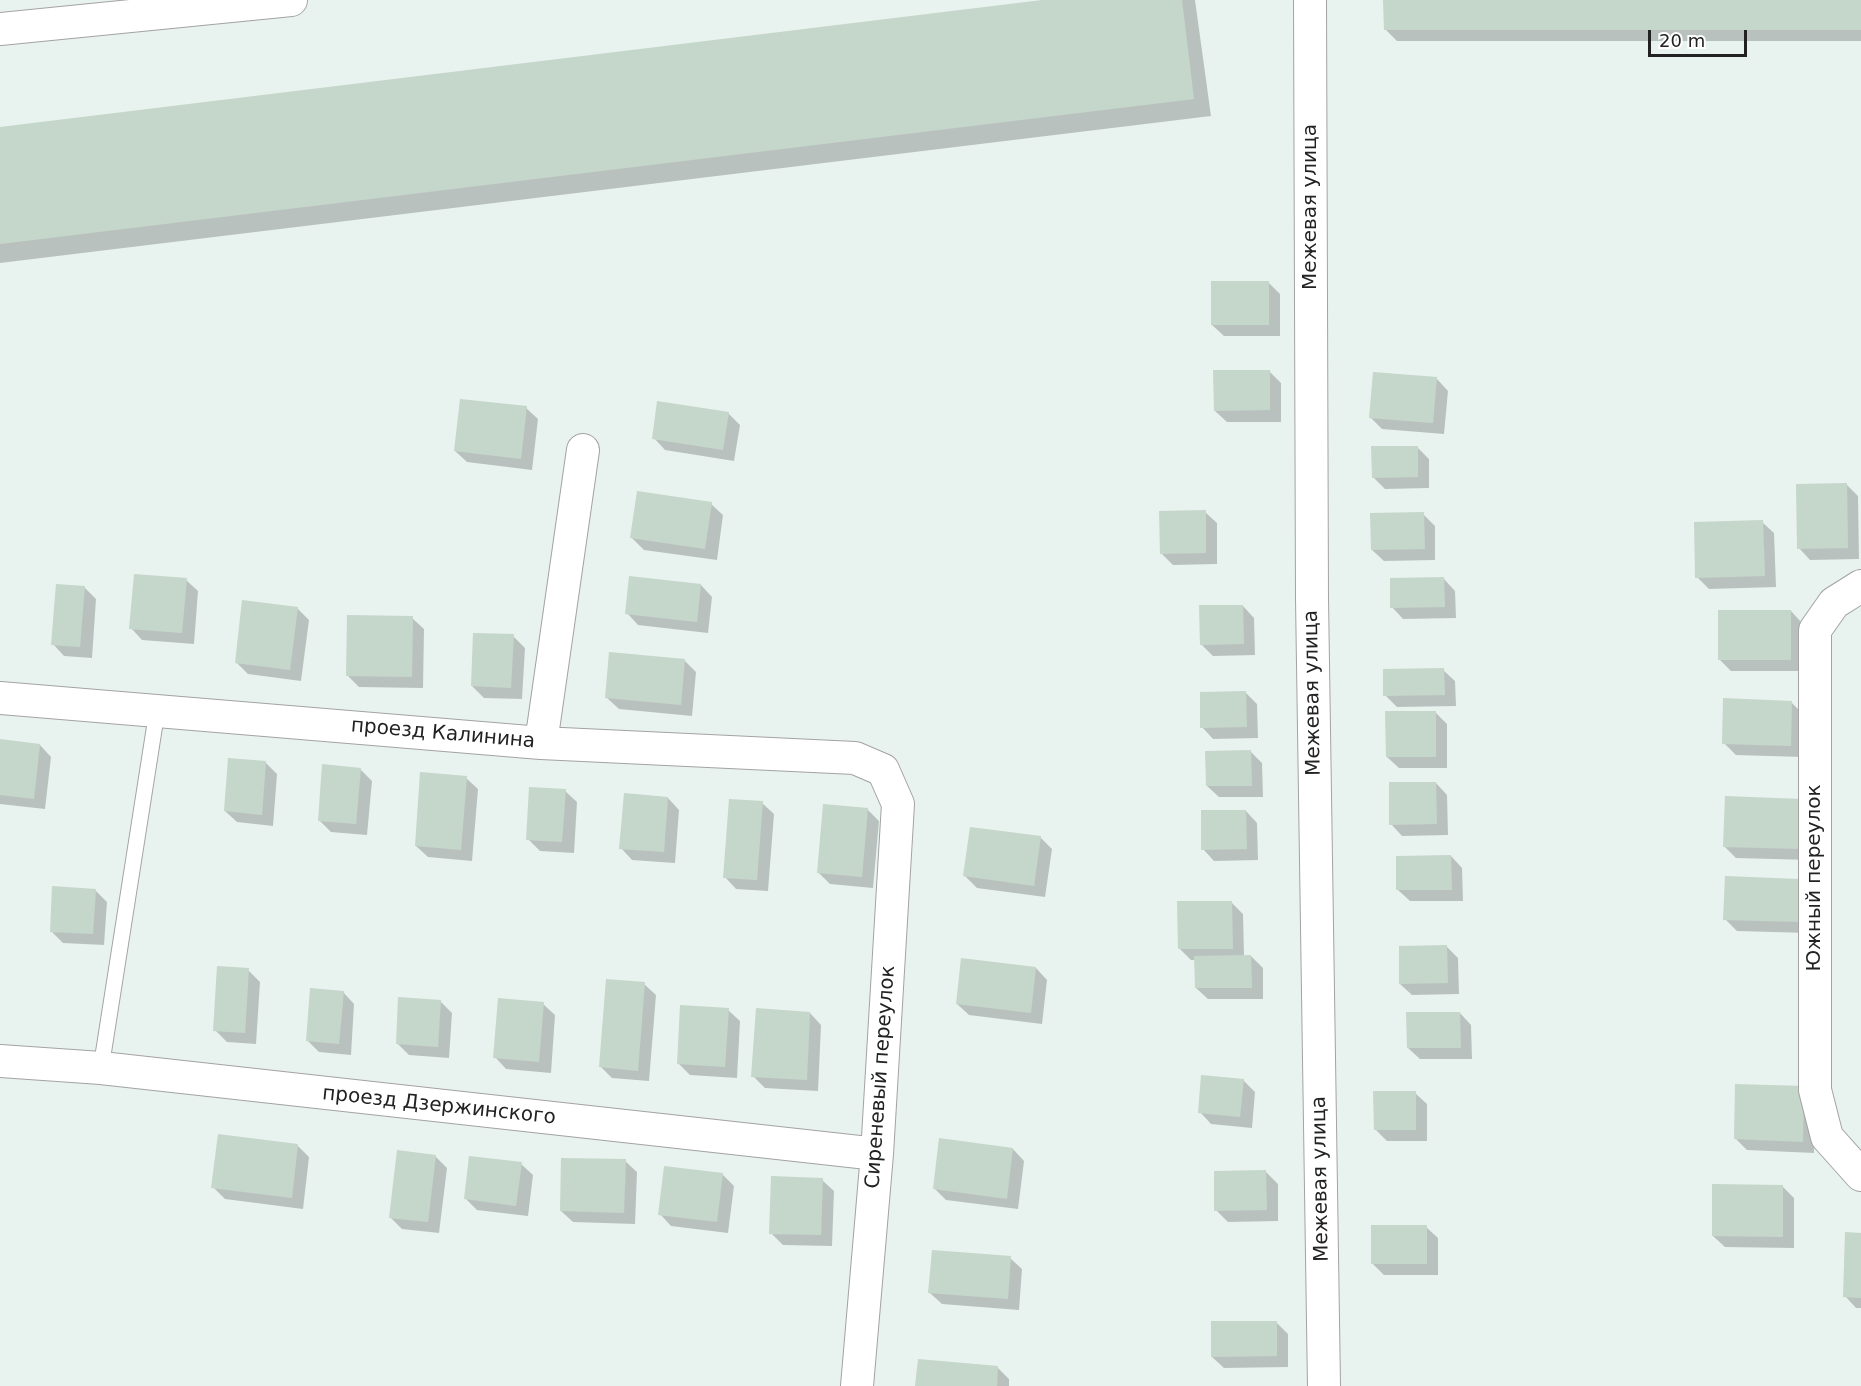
<!DOCTYPE html>
<meta charset="utf-8">
<style>
body{margin:0}
#map{position:relative;width:1861px;height:1386px;overflow:hidden;background:#e8f2ee;font-family:"DejaVu Sans",sans-serif}
canvas{display:block}
.scale{position:absolute;left:1648px;top:30px;width:99px;height:27px;box-sizing:border-box;border:3px solid #222;border-top:0;padding-left:8px;font-size:18px;line-height:21px;white-space:nowrap;color:#222;-webkit-text-stroke:4px #fff;paint-order:stroke}
</style>
<div id="map">
<canvas width="1861" height="1386"></canvas>
<div class="scale">20 m</div>
</div>
<script>
const c = document.querySelector('canvas').getContext('2d');
c.lineJoin = 'round';
function fillPath(path, color) { c.fillStyle = color; c.fill(path, 'evenodd'); }
const shape = rows => new Path2D(rows.map(r => 'M' + r).join(''));
function trace(path, color, width, dash) { c.strokeStyle = color; c.lineWidth = width; c.lineCap = dash ? 'butt' : 'round'; c.setLineDash(dash || []); c.stroke(path); }
function drawText(font, color, halo, rows, align = 'center') {
  c.font = font + ' "DejaVu Sans",sans-serif'; c.lineWidth = 4.5; c.setLineDash([]); c.textBaseline = 'middle'; c.strokeStyle = halo; c.fillStyle = color; for (const [text, x, y, turn = 0] of rows) {
    c.save(); c.translate(x, y); c.rotate((+turn || 0) * Math.PI / 180); c.textAlign = isNaN(turn) ? turn : align; if (halo) c.strokeText(text, 0, 0); c.fillText(text, 0, 0); c.restore();
  }
}
fillPath(shape([
 [1054,0,1195,0,1211,116,0,263,0,128],
 [1385,0,1861,0,1861,41,1397,41,1385,29],
 [1268,282,1280,294,1280,336,1224,336,1212,325],
 [1269,371,1281,383,1281,422,1227,422,1215,411],
 [1437,379,1448,391,1444,434,1382,429,1370,417],
 [526,408,538,419,532,470,467,462,455,451],
 [728,413,740,425,734,461,665,450,654,438],
 [1417,447,1429,459,1429,488,1385,489,1373,477],
 [1846,484,1858,496,1859,559,1810,560,1799,548],
 [711,504,723,515,717,560,644,550,632,538],
 [1205,512,1217,523,1217,564,1173,565,1161,553],
 [1423,514,1435,526,1435,560,1384,561,1372,550],
 [1762,522,1774,533,1776,587,1709,589,1697,577],
 [1444,579,1455,591,1456,618,1403,619,1392,607],
 [186,580,198,591,194,644,142,640,131,628],
 [701,585,712,597,708,633,638,625,627,613],
 [85,588,96,599,92,658,64,656,53,644],
 [1243,606,1254,618,1255,655,1213,656,1201,644],
 [297,608,309,620,301,681,248,674,236,662],
 [1791,611,1802,623,1802,671,1731,671,1719,659],
 [412,618,424,629,423,688,359,687,347,675],
 [513,636,525,648,522,699,484,698,472,686],
 [684,660,696,672,692,716,619,709,607,698],
 [1443,670,1455,681,1456,706,1397,707,1385,695],
 [1246,693,1257,704,1258,738,1213,739,1202,727],
 [1791,702,1803,714,1802,757,1736,755,1724,743],
 [1435,712,1447,724,1447,768,1399,768,1387,757],
 [0,741,40,745,51,757,45,809,0,804],
 [1251,752,1262,763,1263,797,1219,797,1207,786],
 [265,762,277,774,273,826,237,822,225,811],
 [360,769,372,781,367,835,331,832,319,820],
 [466,778,478,789,472,861,428,857,416,846],
 [1436,783,1447,795,1448,835,1402,836,1391,824],
 [565,791,577,802,574,853,540,851,528,839],
 [668,798,679,810,675,863,632,860,621,848],
 [1800,800,1811,860,1736,858,1724,846],
 [762,803,774,814,768,891,736,889,725,877],
 [867,809,879,821,873,888,830,884,819,873],
 [1246,811,1257,823,1258,860,1214,861,1203,849],
 [1040,837,1052,849,1045,897,977,888,965,876],
 [1451,856,1462,868,1463,901,1410,901,1398,890],
 [1798,880,1810,892,1809,933,1737,931,1725,919],
 [95,890,107,902,104,945,63,943,51,931],
 [1232,903,1243,914,1244,956,1251,956,1263,968,1263,999,1208,999,1196,988,1196,960,1191,960,1179,948],
 [1447,947,1458,958,1459,994,1412,995,1400,984],
 [1036,968,1047,980,1042,1024,969,1015,957,1004],
 [248,970,260,982,256,1044,227,1042,215,1030],
 [644,984,656,995,649,1081,612,1078,601,1067],
 [343,992,354,1004,351,1055,319,1052,308,1041],
 [440,1001,452,1013,449,1058,409,1055,397,1043],
 [543,1004,555,1015,551,1073,506,1069,495,1057],
 [728,1010,740,1021,737,1078,690,1075,678,1063],
 [810,1013,821,1025,818,1091,765,1088,753,1076],
 [1460,1013,1471,1025,1472,1059,1420,1059,1408,1048],
 [1243,1080,1255,1092,1252,1128,1211,1124,1200,1112],
 [1415,1093,1427,1104,1427,1141,1387,1141,1375,1129],
 [1815,1099,1814,1153,1747,1150,1736,1139],
 [297,1145,309,1157,303,1209,225,1199,213,1187],
 [1013,1149,1024,1161,1018,1209,946,1200,934,1188],
 [435,1156,447,1168,439,1233,402,1229,390,1217],
 [625,1161,637,1172,635,1224,573,1222,561,1211],
 [521,1164,533,1175,528,1216,477,1210,465,1198],
 [1266,1172,1278,1184,1278,1221,1228,1222,1216,1210],
 [722,1174,734,1186,728,1233,671,1226,660,1214],
 [822,1180,834,1191,832,1246,783,1245,771,1233],
 [1782,1186,1794,1198,1794,1248,1725,1247,1713,1236],
 [1426,1227,1438,1238,1438,1275,1384,1275,1373,1264],
 [1861,1234,1861,1308,1856,1308,1845,1296],
 [1010,1258,1022,1269,1019,1310,942,1304,930,1293],
 [1276,1322,1288,1334,1288,1367,1224,1368,1212,1357],
 [998,1368,1009,1379,1009,1386,917,1386]
]), '#0003');
fillPath(shape([
 [1042,0,1182,0,1194,99,0,244,0,127],
 [1383,0,1861,0,1861,30,1384,30],
 [1211,281,1269,281,1269,325,1211,325],
 [1213,370,1270,370,1270,410,1214,411],
 [1373,372,1437,377,1433,423,1369,418],
 [460,399,527,406,521,459,454,451],
 [657,401,729,412,723,450,652,439],
 [1371,446,1418,446,1418,477,1372,478],
 [1847,483,1848,548,1797,549,1796,484],
 [637,491,712,502,705,549,630,538],
 [1206,510,1206,553,1160,554,1159,511],
 [1424,512,1425,549,1371,550,1370,513],
 [1763,520,1765,576,1695,578,1694,522],
 [134,574,187,578,182,633,129,629],
 [629,576,701,584,697,622,625,614],
 [1444,577,1445,607,1390,608,1390,578],
 [56,584,85,586,80,647,51,645],
 [242,600,298,607,290,670,235,663],
 [1199,605,1243,605,1244,644,1200,645],
 [1718,610,1791,610,1791,660,1718,660],
 [347,615,413,616,412,677,346,676],
 [473,633,514,634,511,688,471,686],
 [609,652,685,659,681,705,605,698],
 [1444,668,1445,695,1383,696,1383,669],
 [1246,691,1247,727,1200,728,1200,692],
 [1723,698,1792,701,1791,746,1722,744],
 [1385,711,1436,711,1436,757,1386,757],
 [0,739,40,744,34,799,0,795],
 [1251,750,1252,786,1206,786,1205,751],
 [228,758,266,761,262,815,224,811],
 [322,764,361,768,356,824,318,821],
 [420,772,467,776,461,850,415,846],
 [1389,782,1436,782,1437,824,1389,825],
 [529,787,566,789,562,842,526,840],
 [624,793,668,797,664,852,619,849],
 [1725,796,1801,799,1800,849,1723,847],
 [729,799,763,801,757,880,723,878],
 [823,804,868,808,862,877,817,873],
 [1201,810,1246,810,1247,849,1201,850],
 [970,827,1041,836,1034,886,963,876],
 [1451,855,1452,890,1396,890,1396,856],
 [1725,876,1799,879,1798,922,1723,920],
 [52,886,96,889,93,934,50,932],
 [1177,901,1232,901,1233,949,1178,949],
 [1447,945,1448,983,1399,984,1399,946],
 [1251,955,1252,988,1195,988,1194,956],
 [961,958,1036,967,1031,1013,956,1004],
 [217,966,249,968,245,1033,213,1031],
 [606,979,645,982,638,1071,599,1067],
 [310,988,344,991,339,1044,306,1041],
 [398,997,441,1000,438,1047,396,1044],
 [498,998,544,1002,539,1062,493,1058],
 [680,1005,729,1008,725,1067,677,1064],
 [756,1008,810,1012,807,1080,751,1077],
 [1406,1012,1460,1012,1461,1048,1407,1048],
 [1201,1075,1244,1079,1240,1117,1198,1113],
 [1735,1084,1804,1086,1803,1142,1734,1139],
 [1373,1091,1416,1091,1416,1130,1374,1130],
 [218,1134,298,1144,292,1198,211,1188],
 [939,1138,1013,1148,1007,1199,933,1189],
 [397,1150,436,1155,428,1222,389,1218],
 [469,1156,522,1162,516,1206,464,1199],
 [561,1158,626,1159,624,1213,560,1211],
 [664,1166,723,1173,717,1222,658,1215],
 [1266,1170,1267,1210,1214,1211,1214,1171],
 [771,1176,823,1178,821,1235,769,1234],
 [1712,1184,1783,1185,1783,1237,1712,1236],
 [1371,1225,1427,1225,1427,1264,1371,1264],
 [1845,1232,1861,1233,1861,1298,1843,1297],
 [932,1250,1011,1256,1008,1299,928,1293],
 [1211,1321,1277,1321,1277,1356,1211,1357],
 [918,1359,998,1366,997,1386,915,1386]
]), '#c5d6cb');
const lane = shape([
 [101,1068,157,711]
]);
const street = shape([
 [1310,0,1312,598,1324,1386],
 [0,29,291,0],
 [1861,586,1834,603,1815,630,1815,1090,1827,1137,1861,1175],
 [0,698,541,743,855,758,883,770,898,804,877,1154,857,1386],
 [541,743,583,450],
 [0,1061,101,1068,877,1154]
]);
trace(lane, '#a3a3a3', 17);
trace(street, '#a3a3a3', 34);
trace(lane, '#fff', 15);
trace(street, '#fff', 32);
drawText('20px', '#222', '#fff', [
 ["Межевая улица",1311,207,-90],
 ["Межевая улица",1313,693,-91],
 ["проезд Калинина",443,734,5],
 ["Южный переулок",1815,878,-90],
 ["Сиреневый переулок",881,1077,-86],
 ["проезд Дзержинского",439,1106,6],
 ["Межевая улица",1321,1179,-91]
]);
</script>
